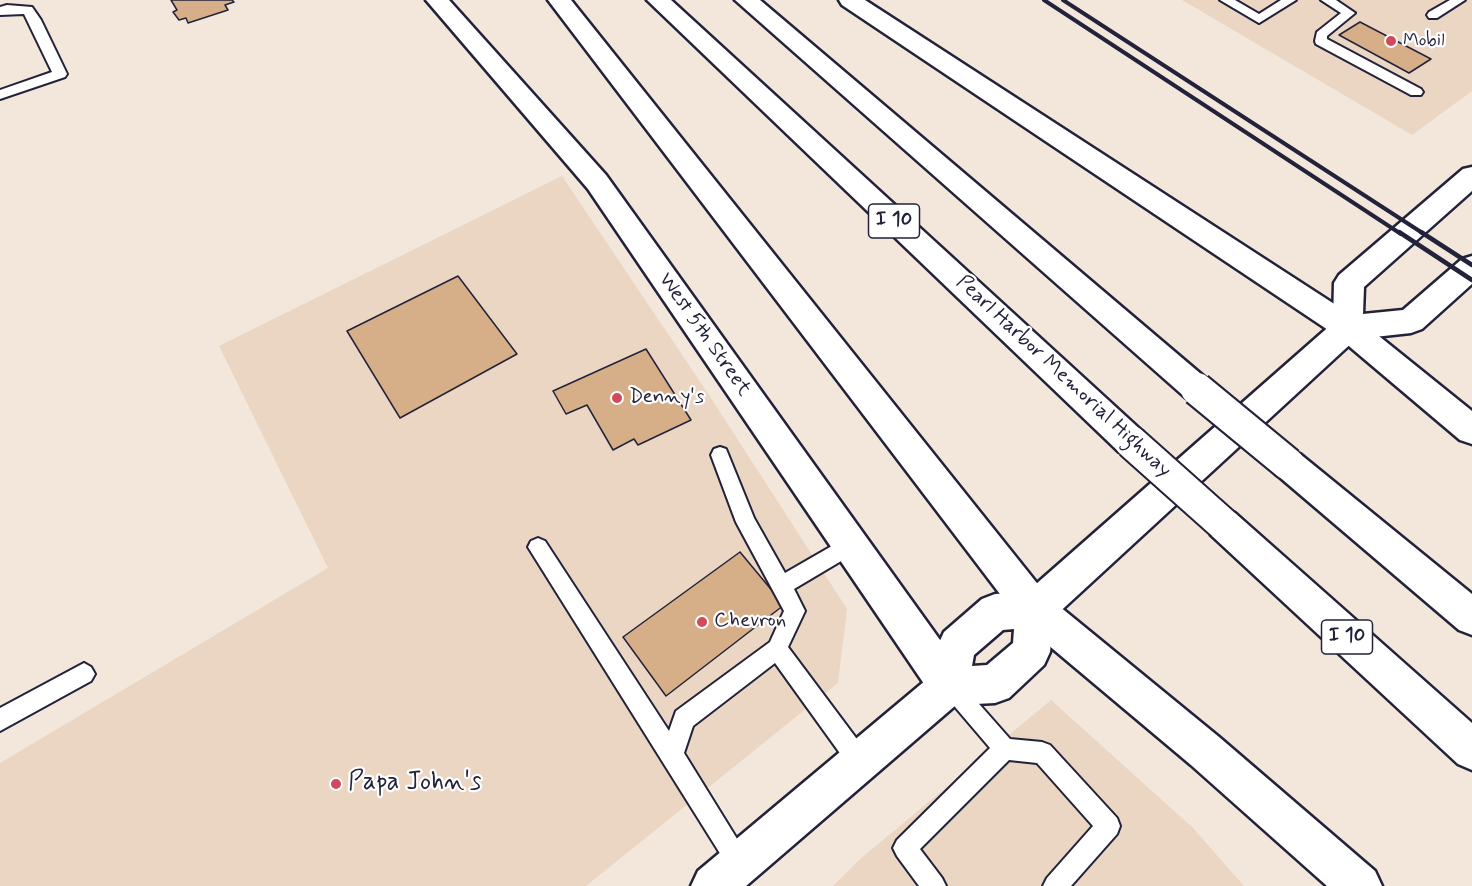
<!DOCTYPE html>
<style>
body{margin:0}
canvas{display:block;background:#f3e7db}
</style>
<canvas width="1472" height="886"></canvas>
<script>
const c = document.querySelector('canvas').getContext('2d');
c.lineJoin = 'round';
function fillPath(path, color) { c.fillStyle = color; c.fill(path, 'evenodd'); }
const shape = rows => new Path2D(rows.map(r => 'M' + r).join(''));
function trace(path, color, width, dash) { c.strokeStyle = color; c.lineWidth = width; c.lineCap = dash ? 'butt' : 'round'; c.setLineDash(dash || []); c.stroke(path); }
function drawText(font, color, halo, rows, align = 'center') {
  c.font = font + ' Mynerve,sans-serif'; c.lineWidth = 4.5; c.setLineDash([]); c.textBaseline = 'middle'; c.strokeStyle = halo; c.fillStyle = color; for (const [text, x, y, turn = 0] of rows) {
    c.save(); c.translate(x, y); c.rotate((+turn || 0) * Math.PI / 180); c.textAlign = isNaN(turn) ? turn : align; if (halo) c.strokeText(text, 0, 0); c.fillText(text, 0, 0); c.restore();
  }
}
fillPath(shape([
 [1182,0,1472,0,1472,91,1412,135],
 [562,176,709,395,847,609,838,683,586,886,0,886,0,763,328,568,219,346],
 [1051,700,1193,828,1244,886,833,886,859,860]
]), '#ead6c2');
const building = shape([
 [171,0,232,0,234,2,225,5,228,10,188,23,186,18,179,20,173,12,177,10,171,0],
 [1360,22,1431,59,1409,73,1339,35,1360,22],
 [458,276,517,354,400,418,347,331,458,276],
 [646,349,691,420,638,445,634,439,613,450,587,405,566,414,553,391,646,349],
 [740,552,784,605,666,696,623,637,740,552]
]);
fillPath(building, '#d6ae87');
trace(building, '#22223b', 1.5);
const service = shape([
 [1220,0,1235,0,1259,14,1281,0,1296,0,1259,23,1220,0],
 [1321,0,1336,0,1355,13,1327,36,1327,39,1421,89,1423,92,1421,95,1411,95,1316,44,1315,41,1317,32,1341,13,1321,0],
 [1450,0,1465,0,1437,18,1429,18,1427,15,1429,12,1450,0],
 [7,5,32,7,41,20,67,74,65,77,0,99,0,90,52,72,24,14,0,15,0,7,7,5],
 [720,447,726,449,754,518,785,573,844,539,851,536,858,539,861,545,858,551,794,589,805,611,788,647,868,754,871,762,868,770,860,773,852,770,775,663,693,726,684,753,747,855,751,863,747,871,739,875,731,871,528,547,531,541,538,538,545,541,669,731,676,711,770,642,784,611,736,522,711,455,714,449,720,447],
 [84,663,91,667,95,674,91,681,0,731,0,708,84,663],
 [951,676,958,680,1010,739,1042,742,1050,745,1117,818,1120,826,1117,834,1071,886,1043,886,1047,878,1093,826,1037,763,1009,760,920,849,942,878,946,886,919,886,897,856,893,848,897,840,990,748,944,694,940,687,944,680,951,676]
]);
const minor = shape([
 [426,0,449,0,606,175,963,672,968,686,963,700,949,705,935,700,588,189,426,0]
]);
const secondary = shape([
 [1472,167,1472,191,1364,287,1363,314,1403,310,1462,259,1472,256,1472,284,1422,329,1411,333,1356,339,1053,618,1050,652,1044,665,1009,698,995,703,956,705,746,886,691,886,698,871,932,675,938,645,944,632,982,599,995,594,1027,592,1333,323,1334,283,1339,275,1463,169,1472,167],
 [1014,629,1013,643,987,665,972,666,974,655,1003,630,1014,629]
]);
const motorway = shape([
 [548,0,571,0,1048,597,1219,737,1375,871,1382,886,1327,886,1191,765,1022,623,548,0],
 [647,0,671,0,1143,432,1147,442,1143,452,1131,456,1119,452,647,0],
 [735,0,760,0,1208,380,1213,389,1208,398,1197,402,1186,398,735,0],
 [839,0,865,0,1359,320,1472,411,1472,444,1460,440,1337,336,842,5,839,0],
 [1288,449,1300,454,1472,594,1472,635,1459,630,1276,474,1271,464,1276,454,1288,449],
 [1223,508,1235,513,1472,723,1472,770,1458,764,1211,535,1206,524,1211,513,1223,508]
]);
trace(service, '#22223b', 4);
trace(minor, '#22223b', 5);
trace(secondary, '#22223b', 5);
trace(motorway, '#22223b', 5);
fillPath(service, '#fff');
fillPath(minor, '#fff');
fillPath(secondary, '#fff');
fillPath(motorway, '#fff');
trace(shape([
 [1044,0,1401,234],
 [1063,0,1424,234]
]), '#22223b', 4);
trace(shape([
 [1399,232,1472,280],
 [1421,232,1472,265]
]), '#22223b', 4.5);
const motorwayBridge = shape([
 [1197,389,1288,464],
 [1131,442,1223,524]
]);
trace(motorwayBridge, '#22223b', 36, []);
trace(motorwayBridge, '#fff', 32);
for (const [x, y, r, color] of [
 [1391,41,6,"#d1495b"],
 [617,398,6,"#d1495b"],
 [702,622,6,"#d1495b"],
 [336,784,6,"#d1495b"]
]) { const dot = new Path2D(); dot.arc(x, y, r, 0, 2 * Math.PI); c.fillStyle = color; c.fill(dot); trace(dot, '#fff', 2); }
drawText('18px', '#22223b', '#fff', [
 ["Mobil",1403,41]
], 'left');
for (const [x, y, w] of [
 [894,221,51],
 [1347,637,51]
]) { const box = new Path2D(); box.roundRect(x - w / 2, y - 17, w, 34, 4.5); c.fillStyle = '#fff'; c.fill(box); trace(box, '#22223b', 1.5); }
drawText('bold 20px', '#22223b', null, [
 ["I 10",894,221],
 ["I 10",1347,637]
]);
drawText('21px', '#22223b', '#fff', [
 ["West 5th Street",704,335,55],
 ["Pearl Harbor Memorial Highway",1063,377,43]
]);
drawText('21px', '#22223b', '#fff', [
 ["Denny's",629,398],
 ["Chevron",714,622]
], 'left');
drawText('26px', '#22223b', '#fff', [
 ["Papa John's",348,784]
], 'left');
</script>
